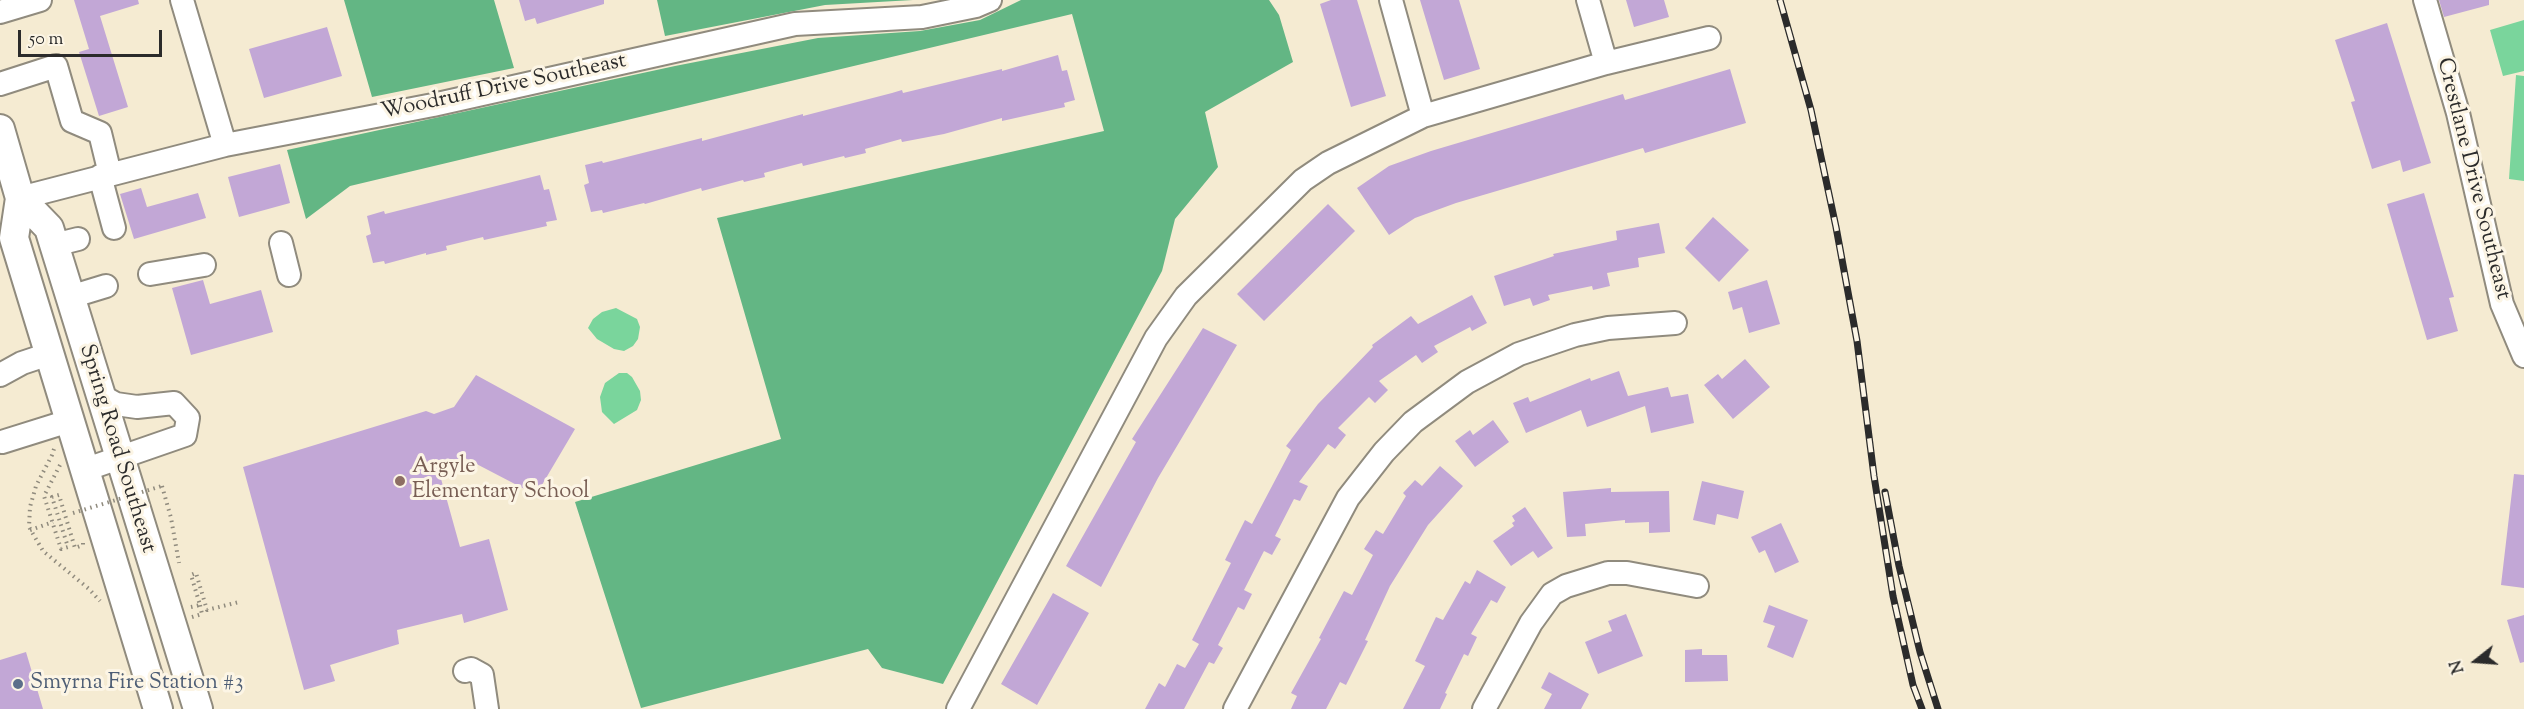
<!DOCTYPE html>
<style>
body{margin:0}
#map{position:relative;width:2524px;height:709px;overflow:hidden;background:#f5ebd2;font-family:"Sorts Mill Goudy",serif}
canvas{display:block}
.north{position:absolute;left:2446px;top:631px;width:60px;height:60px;-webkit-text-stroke:4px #fcf5e5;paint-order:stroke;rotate:253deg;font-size:16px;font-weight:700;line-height:24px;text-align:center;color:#2b2b2b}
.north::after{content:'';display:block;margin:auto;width:21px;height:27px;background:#2b2b2b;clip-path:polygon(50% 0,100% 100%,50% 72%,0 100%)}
.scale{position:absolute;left:18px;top:30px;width:144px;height:27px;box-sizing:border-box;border:3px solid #2b2b2b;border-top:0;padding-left:8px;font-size:18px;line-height:21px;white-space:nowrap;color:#2b2b2b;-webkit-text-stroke:4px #fcf5e5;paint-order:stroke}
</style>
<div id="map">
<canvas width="2524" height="709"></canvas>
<div class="north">N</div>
<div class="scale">50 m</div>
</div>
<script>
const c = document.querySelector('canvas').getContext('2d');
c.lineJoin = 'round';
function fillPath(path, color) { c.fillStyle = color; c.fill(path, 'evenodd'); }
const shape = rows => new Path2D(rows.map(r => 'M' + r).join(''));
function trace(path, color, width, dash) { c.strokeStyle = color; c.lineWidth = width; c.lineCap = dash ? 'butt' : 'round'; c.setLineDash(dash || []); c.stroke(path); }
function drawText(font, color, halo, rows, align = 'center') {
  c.font = font + ' "Sorts Mill Goudy",serif'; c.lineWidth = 6; c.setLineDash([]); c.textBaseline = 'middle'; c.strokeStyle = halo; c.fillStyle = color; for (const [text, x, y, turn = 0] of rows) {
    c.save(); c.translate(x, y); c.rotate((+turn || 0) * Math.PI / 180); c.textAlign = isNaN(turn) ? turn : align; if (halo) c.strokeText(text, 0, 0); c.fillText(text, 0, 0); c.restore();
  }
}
fillPath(shape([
 [2524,20,2524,71,2503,76,2490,30],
 [2516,75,2524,76,2524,181,2509,179],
 [616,308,637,319,640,327,638,339,633,346,624,351,614,349,597,339,588,328,593,319,602,312],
 [619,373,627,373,632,377,640,391,641,400,637,410,614,424,602,412,600,397,605,383]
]), '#7ad59c');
fillPath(shape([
 [344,0,494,0,514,68,372,97],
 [657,0,913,0,825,5,665,36],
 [1021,0,1269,0,1279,15,1293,62,1205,112,1218,167,1175,219,1162,271,943,684,882,668,868,649,641,708,575,502,781,439,717,218,1104,131,1072,14,350,186,306,219,287,150,675,66,818,38,920,31,980,20]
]), '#63b684');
fillPath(shape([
 [74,0,138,0,139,4,100,16,128,107,99,116,79,52,89,49],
 [519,0,604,0,604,4,537,24,535,18,525,21],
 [1331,0,1357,0,1386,96,1351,107,1320,4],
 [1420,0,1459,0,1480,69,1444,80],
 [1626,0,1664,0,1669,17,1634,27],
 [2439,0,2489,0,2489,5,2444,17],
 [2387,23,2431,163,2403,172,2400,160,2372,169,2351,102,2355,101,2335,40],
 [327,27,342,76,264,98,249,49],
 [1058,55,1062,71,1067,70,1075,100,1064,103,1065,107,1002,121,1002,118,944,134,902,142,901,139,865,149,866,153,845,158,844,156,803,166,802,163,775,170,764,173,765,177,744,182,743,180,702,191,701,188,645,204,644,203,603,213,602,210,591,212,584,185,589,183,585,165,602,161,603,163,702,138,702,141,803,114,803,116,892,93,902,90,903,93,1002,69,1002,71],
 [1730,69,1746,123,1645,153,1643,148,1456,203,1415,218,1389,235,1357,188,1389,166,1431,151,1623,94,1625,100],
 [280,164,290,203,239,217,228,177],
 [540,175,544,190,549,189,557,220,546,222,547,226,484,240,483,237,446,246,447,250,426,255,426,253,385,264,384,261,373,263,366,236,371,234,367,216,384,211,385,214],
 [141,188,147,207,198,193,206,218,134,239,120,194],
 [2424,193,2454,297,2449,298,2458,331,2427,340,2387,204],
 [1328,204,1355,231,1264,321,1237,294],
 [1713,217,1749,250,1719,282,1685,248],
 [1659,223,1665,253,1638,258,1639,267,1607,273,1610,286,1593,290,1592,286,1548,295,1550,300,1533,306,1530,298,1504,306,1494,276,1554,256,1553,254,1617,240,1616,231],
 [203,280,210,304,261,290,273,332,191,355,172,288],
 [1767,280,1780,324,1749,333,1742,307,1733,310,1728,292],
 [1472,295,1487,323,1472,331,1470,327,1434,346,1438,352,1422,363,1416,355,1379,381,1388,390,1375,403,1369,397,1338,428,1346,435,1335,449,1328,444,1299,482,1308,486,1300,501,1294,499,1275,536,1281,539,1272,555,1264,551,1244,590,1252,594,1244,610,1238,607,1218,645,1223,648,1214,664,1209,662,1184,709,1145,709,1159,683,1165,687,1177,664,1185,668,1199,644,1192,640,1231,563,1225,560,1245,520,1252,524,1291,450,1286,446,1318,404,1373,347,1372,345,1411,316,1418,324],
 [1203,328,1237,345,1158,478,1101,587,1066,566,1136,442,1132,439],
 [1745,359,1770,387,1733,419,1704,385,1718,374,1722,379],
 [1619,371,1628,396,1668,387,1671,397,1688,394,1694,423,1651,433,1645,406,1587,427,1581,410,1526,433,1513,403,1528,397,1530,402,1590,378,1591,381],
 [476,375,575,429,536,495,465,458,438,468,460,547,489,539,508,610,464,623,462,614,397,630,399,644,330,665,335,681,304,690,243,467,426,411,434,414,454,407],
 [1493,420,1509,442,1475,467,1455,441,1470,430,1473,435],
 [1440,466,1463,486,1428,525,1390,586,1365,640,1368,641,1346,685,1340,682,1326,709,1291,709,1297,696,1291,693,1321,639,1319,638,1328,621,1344,591,1352,595,1373,555,1364,549,1376,530,1383,534,1406,496,1403,493,1415,480,1422,486],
 [2514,474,2524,475,2524,588,2501,585],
 [1702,481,1744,491,1738,519,1717,514,1715,525,1693,520],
 [1611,488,1611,492,1669,491,1670,532,1649,533,1649,522,1625,523,1625,520,1585,524,1586,536,1567,537,1563,492],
 [1525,507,1553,548,1538,558,1533,551,1511,566,1493,541,1514,526,1512,523,1515,521,1512,516],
 [1781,523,1799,562,1775,573,1765,550,1759,553,1751,537],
 [1477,570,1506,587,1497,603,1491,600,1471,634,1477,637,1468,656,1464,654,1445,693,1447,694,1440,709,1403,709,1425,666,1415,661,1436,617,1443,620,1465,581,1470,584],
 [1053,593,1089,613,1037,705,1001,684],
 [1769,605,1808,620,1793,658,1767,647,1775,626,1763,622],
 [1626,614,1643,656,1598,674,1585,642,1612,631,1608,621],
 [2524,615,2524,662,2520,663,2507,620],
 [1702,649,1702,655,1727,655,1728,681,1685,682,1685,650],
 [26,652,43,709,0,709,0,660],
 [1549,672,1589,694,1581,709,1544,709,1552,694,1541,688]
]), '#c2a7d6');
const minor = shape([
 [182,0,225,145],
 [1391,0,1423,116],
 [2425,0,2458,113,2502,304,2524,356],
 [0,12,40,0],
 [1606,63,1709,38],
 [0,84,56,66,72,121,100,133,110,174],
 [100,176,114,228],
 [20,198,225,145,433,105,795,24,922,17,976,6,990,0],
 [281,243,289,275],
 [54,245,78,239],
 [150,274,204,265],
 [70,297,106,286],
 [0,375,22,363,49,354],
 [2,442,69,421],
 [84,470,185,435,188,418,174,403,137,407,116,404,100,395],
 [465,671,471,669,482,675,487,709],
 [958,709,1156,338,1186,296,1303,180,1328,163,1423,116,1606,63,1588,0],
 [1235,709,1348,498,1384,452,1413,422,1467,382,1519,354,1575,335,1608,328,1675,323],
 [1484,709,1531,623,1552,594,1566,586,1608,573,1627,573,1697,586]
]);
const major = shape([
 [0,129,20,198,14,238,158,709],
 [20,198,49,228,198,709]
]);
trace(minor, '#908b7e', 26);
trace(major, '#908b7e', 32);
trace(shape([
 [54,449,52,455,36,486,30,507,29,527,43,551,89,589,100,601],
 [60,465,44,496,61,549,68,547,52,497,59,495,75,548,83,545,83,543],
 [162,486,171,518,179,563],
 [30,530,53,522],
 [191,607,200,605,191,575,196,573,207,610,239,602],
 [192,617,202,614,200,605]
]), '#908b7e', 4, [1.5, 4.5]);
trace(minor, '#fff', 22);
trace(major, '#fff', 28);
const rail = shape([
 [1780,0,1811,110,1836,227,1857,341,1874,476,1893,596,1913,685,1922,709],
 [1885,492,1899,566,1920,652,1938,709]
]);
trace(rail, '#2b2b2b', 7);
trace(rail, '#fcf5e5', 4.5, [14]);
trace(shape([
 [73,513,162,486]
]), '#908b7e', 4, [1.5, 4.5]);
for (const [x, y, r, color] of [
 [400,481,6,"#8d6e63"],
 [18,684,6,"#5c6f8a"]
]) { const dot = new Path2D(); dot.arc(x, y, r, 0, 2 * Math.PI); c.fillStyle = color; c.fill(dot); trace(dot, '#fcf5e5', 2); }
drawText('22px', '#2b2b2b', '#fcf5e5', [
 ["Woodruff Drive Southeast",504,88,-12],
 ["Crestlane Drive Southeast",2472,179,76],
 ["Spring Road Southeast",116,449,73]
]);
drawText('22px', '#785e54', '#fcf5e5', [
 ["Argyle",412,468],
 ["Elementary School",412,493]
], 'left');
drawText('22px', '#4e5e75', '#fcf5e5', [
 ["Smyrna Fire Station #3",30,684]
], 'left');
</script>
